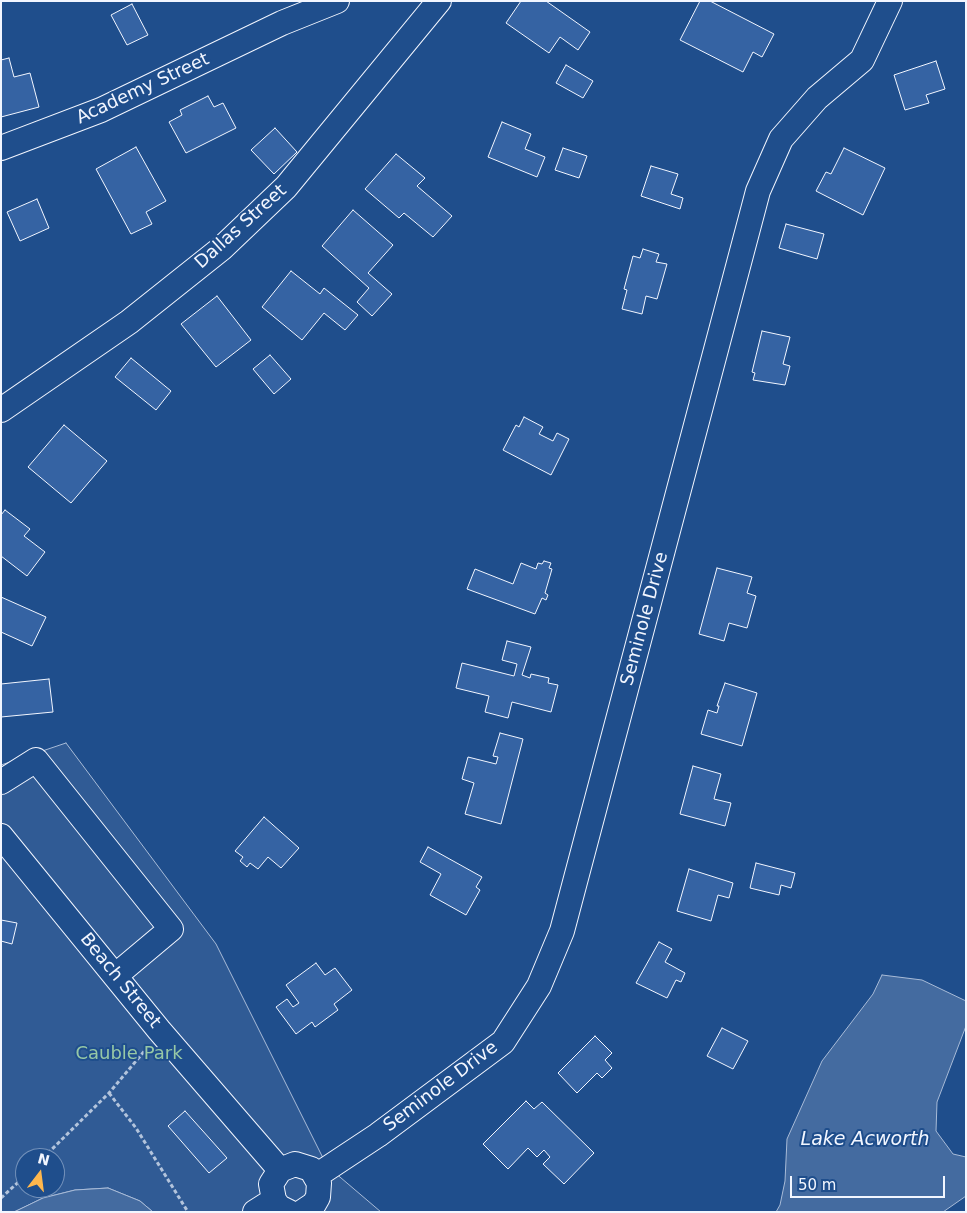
<!DOCTYPE html>
<style>
body{margin:0}
#map{position:relative;width:967px;height:1213px;overflow:hidden;background:#1f4e8c;font-family:"DejaVu Sans",sans-serif}
canvas{display:block}
.frame{position:absolute;inset:0;border:2px solid #f2f6ff;pointer-events:none}
.north{position:absolute;left:15px;top:1148px;width:50px;height:50px;box-sizing:border-box;background:#1f4e8c;border:1px solid #7391ba;border-radius:50%;rotate:15deg;font-size:14px;font-weight:700;line-height:20px;text-align:center;color:#f2f6ff}
.north::after{content:'';display:block;margin:auto;width:18px;height:22px;background:#ffb74d;clip-path:polygon(50% 0,100% 100%,50% 72%,0 100%)}
.scale{position:absolute;left:790px;top:1176px;width:155px;height:22px;box-sizing:border-box;border:2px solid #f2f6ff;border-top:0;padding-left:6px;font-size:15px;line-height:18px;white-space:nowrap;color:#f2f6ff;-webkit-text-stroke:4px #1f4e8c;paint-order:stroke}
</style>
<div id="map">
<canvas width="967" height="1213"></canvas>
<div class="frame"></div>
<div class="north">N</div>
<div class="scale">50 m</div>
</div>
<script>
const c = document.querySelector('canvas').getContext('2d');
c.lineJoin = 'round';
function fillPath(path, color) { c.fillStyle = color; c.fill(path, 'evenodd'); }
const shape = rows => new Path2D(rows.map(r => 'M' + r).join(''));
function trace(path, color, width, dash) { c.strokeStyle = color; c.lineWidth = width; c.lineCap = dash ? 'butt' : 'round'; c.setLineDash(dash || []); c.stroke(path); }
function drawText(font, color, halo, rows, align = 'center') {
  c.font = font + ' "DejaVu Sans",sans-serif'; c.lineWidth = 4; c.setLineDash([]); c.textBaseline = 'middle'; c.strokeStyle = halo; c.fillStyle = color; for (const [text, x, y, turn = 0] of rows) {
    c.save(); c.translate(x, y); c.rotate((+turn || 0) * Math.PI / 180); c.textAlign = isNaN(turn) ? turn : align; if (halo) c.strokeText(text, 0, 0); c.fillText(text, 0, 0); c.restore();
  }
}
const built = shape([
 [66,743,216,944,327,1166,381,1212,153,1212,140,1201,108,1188,75,1190,43,1198,14,1212,1,1212,1,765,66,743],
 [25,1158,55,1158,55,1188,25,1188,25,1158]
]);
fillPath(built, '#305b95');
trace(built, '#a8bbd7', 1);
const water = shape([
 [882,975,922,980,966,1001,966,1026,937,1102,936,1131,953,1154,966,1157,966,1196,943,1212,776,1212,780,1205,785,1181,787,1139,822,1061,873,994,882,975],
 [108,1188,140,1201,153,1212,14,1212,43,1198,75,1190,108,1188]
]);
fillPath(water, '#446ba0');
trace(water, '#a8bbd7', 1);
const building = shape([
 [521,1,546,1,590,32,578,50,560,37,549,53,506,23,521,1],
 [700,1,710,1,774,34,762,57,753,52,743,72,680,40,700,1],
 [132,4,148,35,127,45,111,15,132,4],
 [9,58,14,77,30,73,39,107,1,117,1,60,9,58],
 [936,61,945,89,926,95,929,103,905,110,894,75,936,61],
 [566,65,593,81,583,98,556,83,566,65],
 [208,96,214,107,223,103,236,128,186,153,169,122,182,115,180,110,208,96],
 [502,122,531,134,525,149,545,157,537,177,488,157,502,122],
 [275,128,297,152,274,174,251,150,275,128],
 [136,147,166,201,146,212,152,224,131,234,96,169,136,147],
 [563,148,587,156,579,178,555,170,563,148],
 [844,148,885,168,863,215,816,191,826,172,831,174,844,148],
 [396,154,425,178,417,186,452,216,433,237,404,213,399,218,365,189,396,154],
 [651,166,678,174,671,194,683,198,680,209,641,196,651,166],
 [37,199,49,228,20,241,7,212,37,199],
 [353,210,393,245,368,273,392,294,372,316,357,302,369,288,322,246,353,210],
 [786,224,824,234,817,259,779,248,786,224],
 [643,249,659,254,656,262,667,264,657,299,646,296,642,314,622,309,627,290,624,289,633,256,640,258,643,249],
 [291,271,320,294,324,288,358,315,345,330,324,313,302,340,262,307,291,271],
 [217,296,251,340,216,367,181,324,217,296],
 [762,331,790,337,783,364,790,366,785,385,753,380,755,373,752,372,762,331],
 [270,355,291,379,274,394,253,369,270,355],
 [131,358,171,391,156,410,115,377,131,358],
 [524,417,543,427,539,434,553,441,557,433,569,439,551,475,503,450,516,425,519,427,524,417],
 [64,425,107,461,71,503,28,467,64,425],
 [5,510,30,529,24,536,45,552,27,576,1,556,1,515,5,510],
 [544,561,551,563,549,568,552,569,545,593,548,595,546,600,542,598,535,614,467,589,475,569,513,584,521,563,536,569,538,563,542,564,544,561],
 [717,568,752,577,747,593,756,596,747,628,729,623,724,641,699,634,717,568],
 [1,597,46,617,32,646,1,632,1,597],
 [507,641,531,647,522,675,530,678,531,674,549,678,548,683,558,685,551,712,512,702,508,718,485,712,489,696,456,688,462,663,514,676,517,664,502,660,507,641],
 [49,679,53,712,1,717,1,684,49,679],
 [725,683,757,693,742,746,701,734,708,710,717,713,719,706,717,706,725,683],
 [500,733,523,739,501,824,465,814,474,783,462,779,468,757,496,764,498,757,493,756,500,733],
 [693,766,721,774,714,799,731,803,725,826,680,814,693,766],
 [264,817,299,848,281,868,268,857,258,869,250,863,247,867,240,861,243,857,235,851,264,817],
 [428,847,482,877,476,887,480,890,466,915,430,895,441,874,420,862,428,847],
 [756,863,795,873,791,888,781,885,779,895,750,888,756,863],
 [689,869,733,883,729,898,718,895,711,921,677,911,689,869],
 [1,920,17,923,12,944,1,941,1,920],
 [659,942,672,949,665,962,685,973,681,982,676,980,667,998,636,983,659,942],
 [316,963,325,975,335,968,352,990,334,1004,338,1010,315,1027,312,1022,296,1034,276,1007,287,999,293,1007,299,1003,286,985,316,963],
 [722,1028,748,1041,733,1069,707,1056,722,1028],
 [595,1036,612,1053,605,1060,612,1068,602,1078,597,1073,577,1093,558,1073,595,1036],
 [526,1101,534,1109,542,1102,594,1153,564,1184,543,1164,550,1157,544,1150,537,1157,528,1148,508,1169,483,1144,526,1101],
 [185,1111,227,1158,209,1173,168,1126,185,1111]
]);
fillPath(building, '#3563a3');
trace(building, '#f2f6ff', 1);
const minor = shape([
 [1,148,101,110,282,23,337,1],
 [1,410,129,322,222,248,286,187,439,1],
 [1,782,36,760,171,929,115,976],
 [1,836,159,1030,280,1170],
 [316,1176,378,1135,503,1042,539,986,562,931,758,191,781,139,817,98,862,60,890,1],
 [255,1212,274,1200],
 [289,1212,279,1207,274,1200,271,1184,280,1170,295,1164,311,1169,319,1183,318,1197,314,1204,302,1212]
]);
trace(minor, '#f2f6ff', 26);
trace(shape([
 [109,1093,136,1128,188,1212],
 [43,1158,109,1093,147,1048],
 [1,1198,25,1176]
]), '#b3c4dc', 3, [4, 2.5]);
trace(minor, '#1f4e8c', 24);
drawText('18px', '#f2f6ff', '#1f4e8c', [
 ["Academy Street",143,89,-25],
 ["Dallas Street",241,227,-42],
 ["Seminole Drive",645,619,-75],
 ["Beach Street",120,981,51],
 ["Seminole Drive",441,1087,-37]
]);
drawText('18px', '#97c8a6', '#1f4e8c', [
 ["Cauble Park",129,1054]
]);
drawText('italic 19px', '#f2f6ff', '#1f4e8c', [
 ["Lake Acworth",865,1140]
]);
</script>
